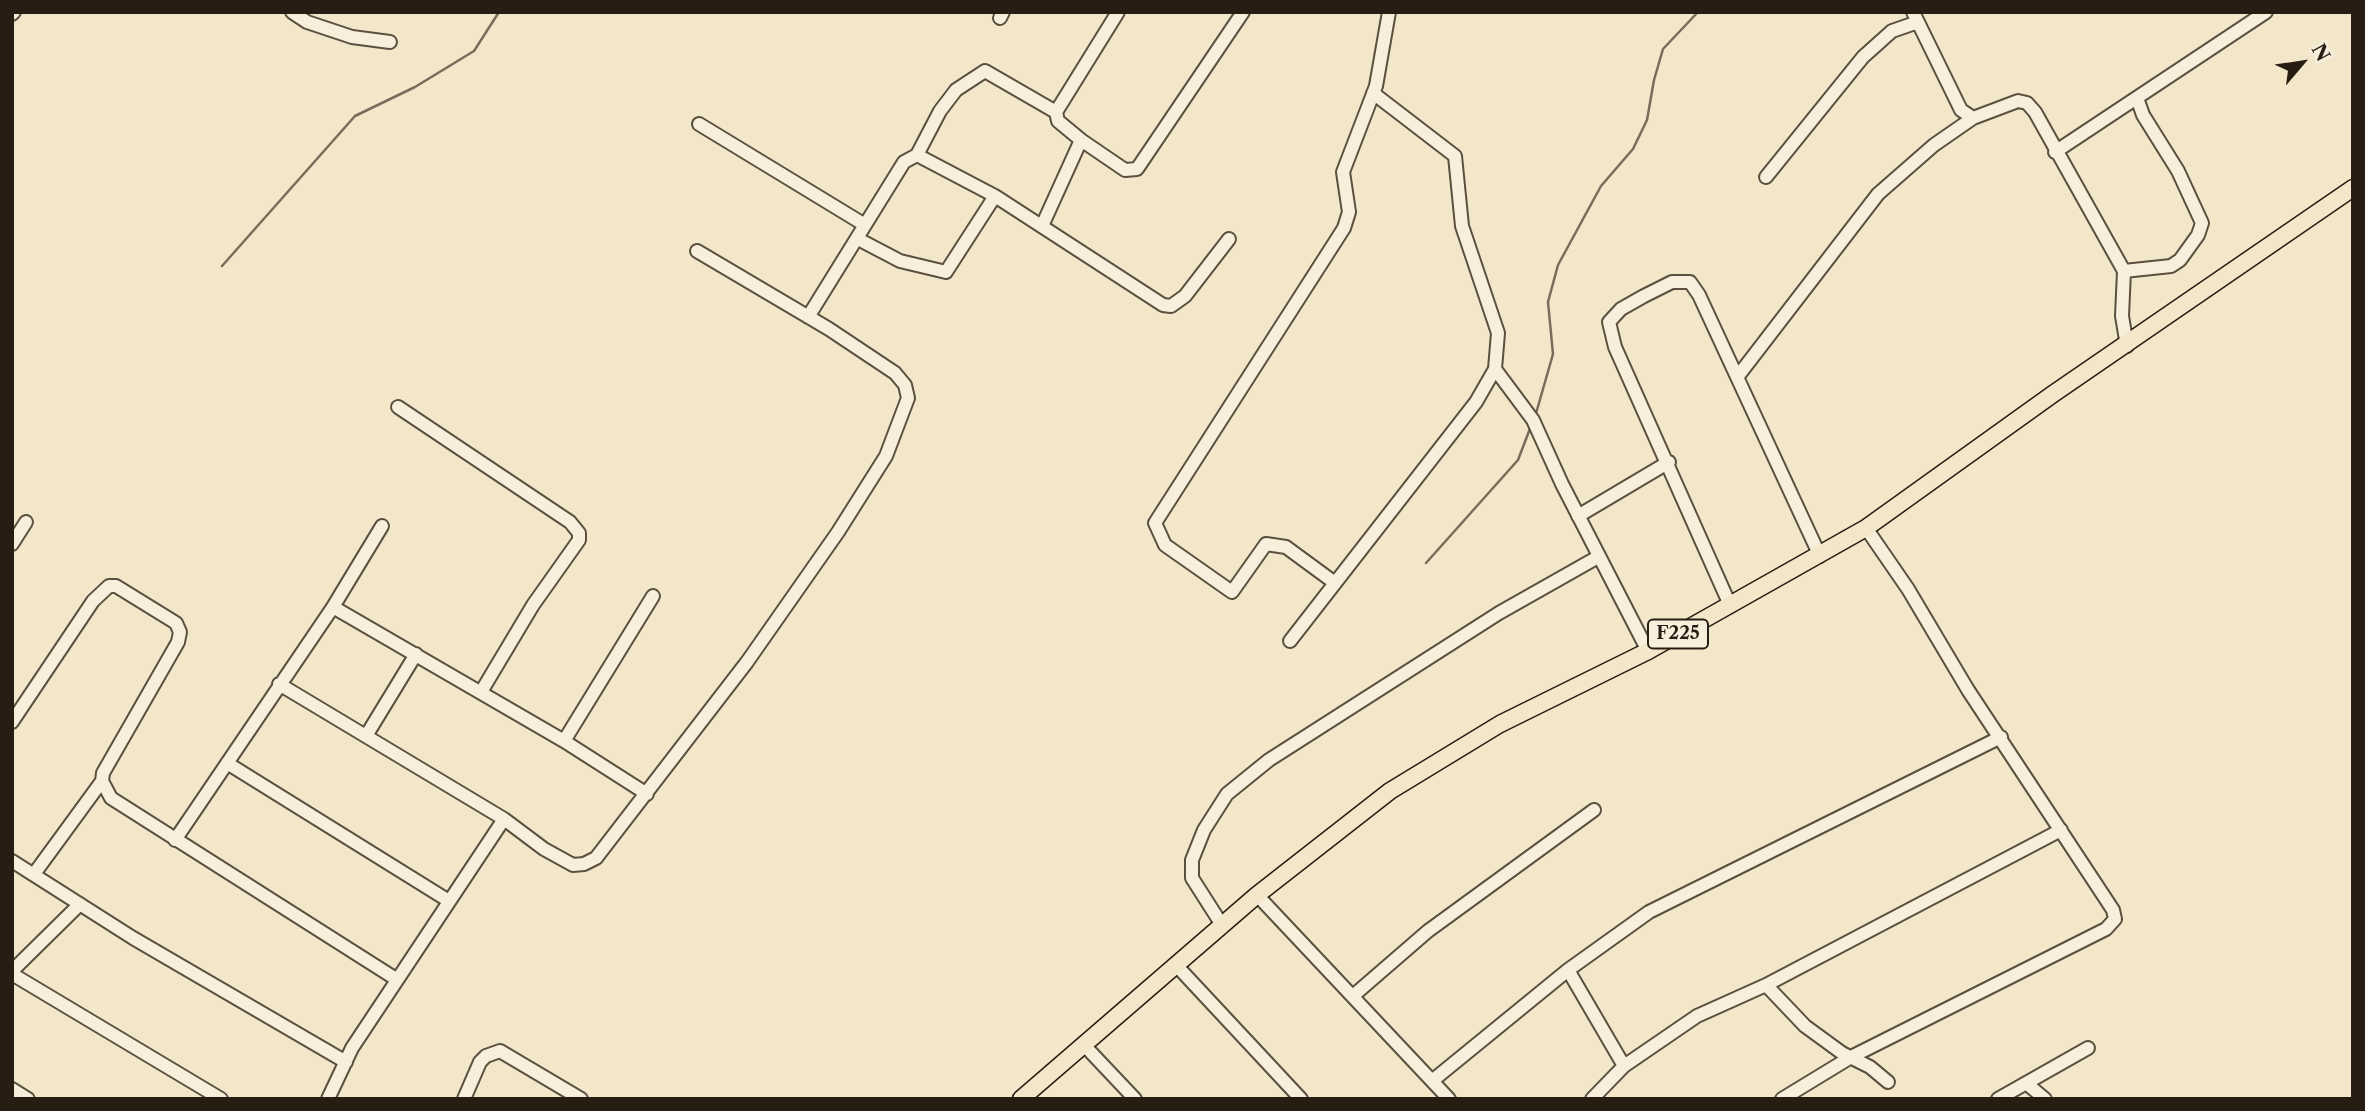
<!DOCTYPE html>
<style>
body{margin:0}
#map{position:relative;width:2365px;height:1111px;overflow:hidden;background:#f3e7c9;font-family:"Libre Caslon Text",serif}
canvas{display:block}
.frame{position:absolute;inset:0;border:14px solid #281d12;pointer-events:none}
.north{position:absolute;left:2267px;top:28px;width:70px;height:70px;-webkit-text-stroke:5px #f7efdc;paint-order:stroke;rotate:61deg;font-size:19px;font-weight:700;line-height:28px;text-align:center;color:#281d12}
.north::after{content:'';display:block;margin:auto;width:24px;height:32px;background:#281d12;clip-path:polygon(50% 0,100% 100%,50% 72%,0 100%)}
</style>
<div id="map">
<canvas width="2365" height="1111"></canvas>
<div class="frame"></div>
<div class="north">N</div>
</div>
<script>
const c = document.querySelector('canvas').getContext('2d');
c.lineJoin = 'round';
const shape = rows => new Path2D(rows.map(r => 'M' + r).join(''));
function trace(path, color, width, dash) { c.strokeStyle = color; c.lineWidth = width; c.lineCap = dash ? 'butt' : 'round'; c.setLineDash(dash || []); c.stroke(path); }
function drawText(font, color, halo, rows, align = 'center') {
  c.font = font + ' "Libre Caslon Text",serif'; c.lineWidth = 5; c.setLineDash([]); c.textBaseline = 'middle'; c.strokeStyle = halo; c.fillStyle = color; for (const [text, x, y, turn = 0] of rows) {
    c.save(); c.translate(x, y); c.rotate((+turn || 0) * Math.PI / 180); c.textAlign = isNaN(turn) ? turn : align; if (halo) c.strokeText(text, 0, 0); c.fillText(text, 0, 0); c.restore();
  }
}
trace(shape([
 [222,266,355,116,415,87,474,51,499,12],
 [1535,417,1553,354,1548,302,1558,265,1601,186,1633,149,1647,120,1654,80,1663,49,1698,12],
 [1426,563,1518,460,1531,426]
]), '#786d5b', 2.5);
const minor = shape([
 [292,12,307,22,352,37,390,42],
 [1913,12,1961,110,1973,118,2018,101,2027,103,2035,112,2124,271,2122,316,2127,346],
 [12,14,14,12],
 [1000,18,1003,12],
 [699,124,865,225],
 [1081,140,1125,170,1137,169,1243,12],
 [2055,152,2266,12],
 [917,155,940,111,956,90,985,71,1056,112],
 [1766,177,1863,57,1892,31,1918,22],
 [1042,226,1081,140,1058,121,1056,112,1118,12],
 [858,239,900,261,946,272,995,196],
 [2124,271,2171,266,2180,260,2198,235,2202,223,2178,171,2143,115,2137,98],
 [808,317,904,162,917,155,995,196,1163,305,1171,306,1185,296,1229,239],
 [1495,369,1533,420,1562,484,1648,651],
 [1738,376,1878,194,1934,145,1973,118],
 [398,407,570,522,579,533,579,540,533,605,481,692],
 [1578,516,1669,462],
 [12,544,26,522],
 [1335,583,1286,547,1266,544,1232,592,1165,545,1155,523,1344,228,1349,212,1343,172,1376,86,1389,12],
 [1730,605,1615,347,1609,322,1621,309,1644,296,1672,282,1690,282,1699,295,1820,556],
 [333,607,564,741,647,794],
 [1290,641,1476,402,1495,369,1498,333,1462,226,1455,156,1373,93],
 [279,684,504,819,544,849,573,865,584,864,596,858,747,662,838,532,886,456,908,398,905,385,895,373,829,329,697,251],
 [12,722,93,601,109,586,116,586,176,623,180,632,178,642,103,773,102,781,34,874],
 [366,736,416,654],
 [564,741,653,596],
 [227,763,449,901],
 [102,781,111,798,396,979],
 [175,840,333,607,382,526],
 [12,861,133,938,346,1062],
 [1257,895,1449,1099],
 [1222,925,1192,878,1192,860,1204,830,1227,794,1269,760,1499,613,1598,557],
 [1176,965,1301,1099],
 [1568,970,1624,1066],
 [12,971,80,904],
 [12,974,221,1099],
 [1766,985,1805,1026,1842,1053,1870,1067,1888,1082],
 [1354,995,1428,931,1594,810],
 [1084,1045,1135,1099],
 [1432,1081,1568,970,1649,912,2001,737],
 [2026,1083,2045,1099],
 [12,1089,28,1099],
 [328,1099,352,1048,504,819],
 [464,1099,480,1062,486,1056,500,1051,581,1099],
 [1592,1099,1624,1066,1697,1016,1766,985,2061,830],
 [1782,1099,1851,1057,2106,929,2115,919,2113,910,1968,690,1908,589,1866,528],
 [1998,1099,2088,1048]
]);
const major = shape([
 [1021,1099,1257,895,1390,791,1500,724,1648,651,1866,528,2053,394,2353,188]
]);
trace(minor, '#5b5040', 16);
trace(major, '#281d12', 19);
trace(minor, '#f7efdc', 12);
trace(major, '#f3e7c9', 16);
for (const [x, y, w] of [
 [1678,634,60]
]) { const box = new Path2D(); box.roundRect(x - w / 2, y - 14.5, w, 29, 5); c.fillStyle = '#f7efdc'; c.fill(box); trace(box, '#281d12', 2); }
drawText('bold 18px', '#281d12', null, [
 ["F225",1678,634]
]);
</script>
